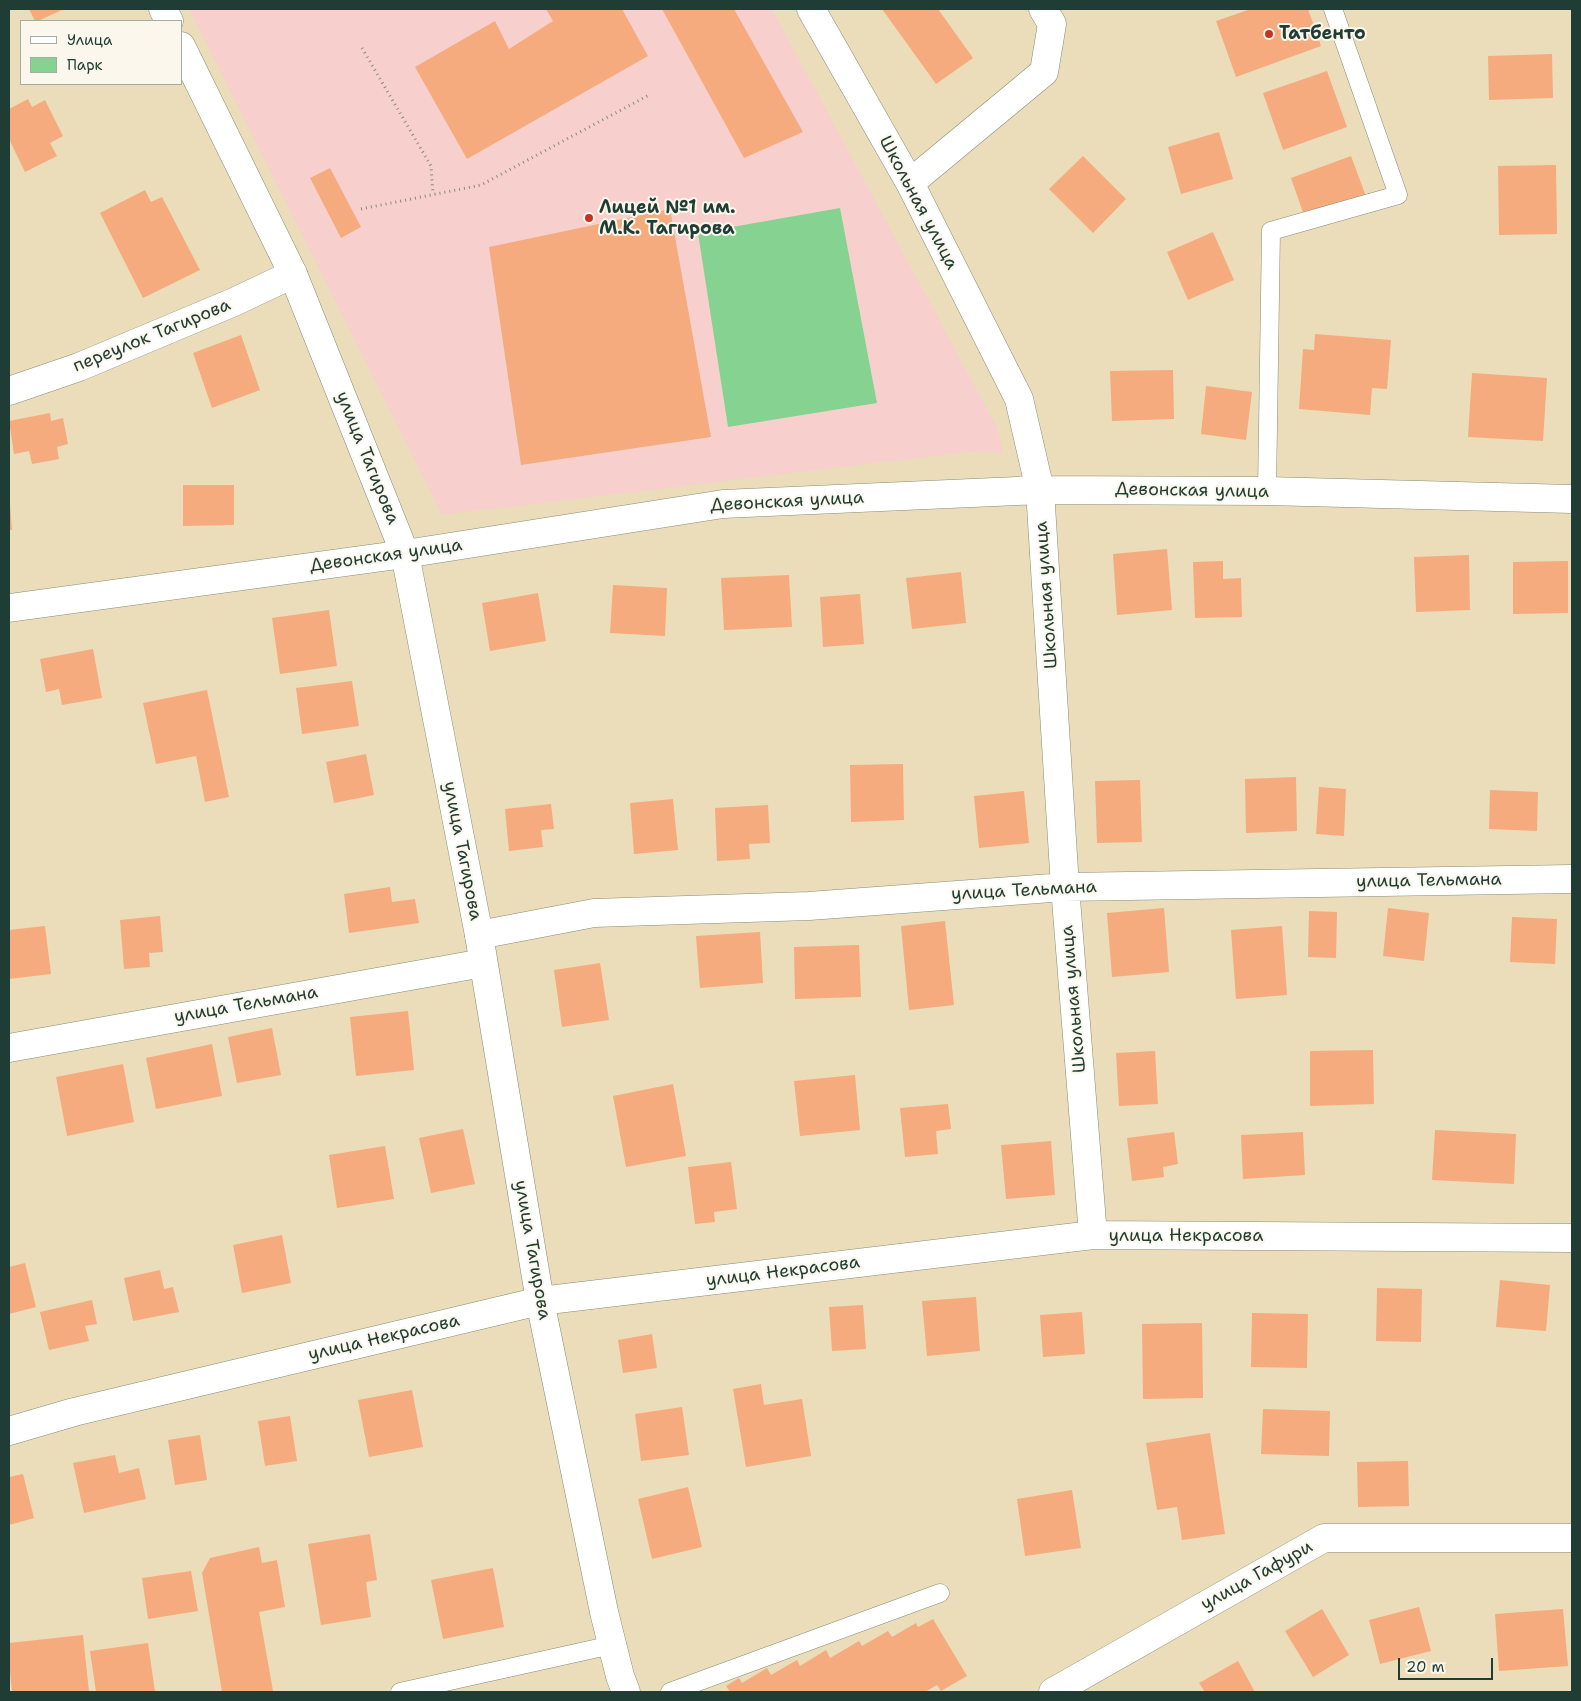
<!DOCTYPE html>
<meta charset="utf-8">
<style>
body{margin:0}
#map{position:relative;width:1581px;height:1701px;overflow:hidden;background:#ebddb9;font-family:"Shantell Sans",sans-serif}
canvas{display:block}
.frame{position:absolute;inset:0;border:10px solid #1f3d34;pointer-events:none}
.legend{position:absolute;left:20px;top:20px;width:162px;height:65px;box-sizing:border-box;background:#fbf7ec;border:1px solid #a3ada2;margin:0;padding:6px 9px;list-style:none;font-size:15px;color:#1f3d34}
.legend li{display:flex;align-items:center;gap:10px;height:25px}
.legend b{width:25px;border:1px solid #a3ada2}
.scale{position:absolute;left:1398px;top:1658px;width:95px;height:22px;box-sizing:border-box;border:2px solid #1f3d34;border-top:0;padding-left:6px;font-size:15px;line-height:18px;white-space:nowrap;color:#1f3d34;-webkit-text-stroke:4px #fbf7ec;paint-order:stroke}
</style>
<div id="map">
<canvas width="1581" height="1701"></canvas>
<div class="frame"></div>
<ul class="legend">
<li><b style="height:6px;background:#fff"></b>Улица</li>
<li><b style="height:14px;background:#86d391"></b>Парк</li>
</ul>
<div class="scale">20 m</div>
</div>
<script>
const c = document.querySelector('canvas').getContext('2d');
c.lineJoin = 'round';
function fillPath(path, color) { c.fillStyle = color; c.fill(path, 'evenodd'); }
const shape = rows => new Path2D(rows.map(r => 'M' + r).join(''));
function trace(path, color, width, dash) { c.strokeStyle = color; c.lineWidth = width; c.lineCap = dash ? 'butt' : 'round'; c.setLineDash(dash || []); c.stroke(path); }
function drawText(font, color, halo, rows, align = 'center') {
  c.font = font + ' "Shantell Sans",sans-serif'; c.lineWidth = 4; c.setLineDash([]); c.textBaseline = 'middle'; c.strokeStyle = halo; c.fillStyle = color; for (const [text, x, y, turn = 0] of rows) {
    c.save(); c.translate(x, y); c.rotate((+turn || 0) * Math.PI / 180); c.textAlign = isNaN(turn) ? turn : align; if (halo) c.strokeText(text, 0, 0); c.fillText(text, 0, 0); c.restore();
  }
}
fillPath(shape([
 [189,9,772,9,997,427,1003,453,968,452,442,515]
]), '#f7d0cd');
fillPath(shape([
 [840,208,877,403,728,427,698,233]
]), '#86d391');
fillPath(shape([
 [29,9,64,9,38,21,35,21],
 [546,9,622,9,648,56,467,159,415,67,495,21,509,49,553,21],
 [662,9,734,9,803,132,744,158],
 [882,9,938,9,973,58,936,84],
 [1251,9,1308,9,1321,46,1236,77,1216,21],
 [1552,54,1553,98,1489,100,1488,56],
 [1327,71,1347,127,1283,150,1263,93],
 [28,99,32,107,45,100,63,136,50,143,57,156,25,172,9,139,9,109],
 [1219,132,1233,179,1181,194,1168,147],
 [1083,156,1126,199,1093,233,1049,189],
 [1351,156,1367,199,1306,221,1291,178],
 [1556,165,1557,234,1499,235,1498,166],
 [330,168,361,227,341,238,310,178],
 [145,190,151,202,162,197,200,270,143,298,100,213],
 [670,209,711,437,521,465,489,247],
 [1213,232,1234,280,1188,300,1167,252],
 [1315,334,1391,340,1387,389,1372,388,1370,415,1299,409,1303,349,1314,350],
 [241,335,260,390,212,408,193,353],
 [1173,370,1174,419,1112,421,1110,371],
 [1472,373,1547,378,1543,441,1468,437],
 [1206,386,1252,392,1246,440,1201,434],
 [50,413,51,421,63,418,68,444,57,447,59,459,32,464,29,451,14,454,9,421],
 [183,485,234,485,234,525,183,526],
 [9,504,10,504,12,530,9,530],
 [1167,549,1172,610,1117,615,1113,554],
 [1469,555,1470,610,1416,612,1414,557],
 [1223,561,1223,579,1241,578,1242,617,1195,618,1193,562],
 [1568,561,1568,613,1513,614,1513,562],
 [961,572,966,623,912,629,906,578],
 [789,575,792,627,724,630,721,578],
 [613,585,667,588,665,636,610,633],
 [538,593,546,641,490,651,482,603],
 [860,594,864,644,823,647,820,597],
 [329,610,337,666,280,674,272,618],
 [93,649,102,698,62,705,59,689,46,692,40,659],
 [352,681,359,726,302,734,296,688],
 [207,690,229,797,205,802,196,756,156,764,143,703],
 [366,754,374,795,334,803,326,762],
 [903,764,904,820,851,822,850,765],
 [1296,777,1297,831,1246,833,1245,779],
 [1140,780,1142,842,1097,843,1095,781],
 [1319,787,1346,789,1344,836,1316,834],
 [1490,790,1538,792,1537,831,1489,829],
 [1024,791,1029,843,979,848,974,796],
 [673,799,678,850,634,854,630,803],
 [551,804,554,829,541,830,543,847,509,851,505,809],
 [768,805,770,843,749,844,750,859,717,861,715,808],
 [390,887,392,902,415,899,419,923,349,933,344,894],
 [1164,908,1169,972,1112,977,1107,913],
 [1388,908,1429,913,1424,961,1383,956],
 [1309,911,1337,912,1336,958,1308,957],
 [160,916,163,952,149,953,150,967,124,969,120,920],
 [1512,917,1557,919,1555,964,1510,962],
 [945,921,954,1005,909,1010,901,926],
 [45,926,51,974,9,979,9,930],
 [1282,926,1287,995,1236,999,1231,930],
 [760,932,763,983,700,988,696,936],
 [859,945,861,997,795,999,794,947],
 [600,963,609,1020,562,1027,554,970],
 [408,1011,414,1070,356,1076,350,1017],
 [272,1028,281,1075,237,1083,228,1037],
 [212,1044,222,1096,156,1109,146,1058],
 [1373,1050,1374,1104,1310,1106,1310,1051],
 [1155,1051,1158,1104,1119,1106,1116,1053],
 [123,1064,134,1122,67,1136,56,1077],
 [855,1075,860,1130,800,1136,794,1081],
 [673,1084,686,1156,626,1167,613,1096],
 [948,1104,951,1129,936,1131,938,1154,905,1157,900,1108],
 [463,1129,475,1184,431,1193,419,1138],
 [1435,1130,1516,1134,1514,1184,1432,1180],
 [1174,1132,1178,1164,1163,1167,1164,1177,1132,1181,1127,1138],
 [1303,1132,1305,1175,1243,1179,1241,1135],
 [1051,1141,1055,1195,1006,1199,1001,1145],
 [385,1146,394,1199,337,1208,329,1155],
 [731,1162,737,1209,714,1212,715,1222,695,1224,688,1167],
 [282,1235,291,1283,242,1293,233,1245],
 [25,1263,36,1307,9,1314,9,1267],
 [160,1270,164,1289,173,1287,179,1312,133,1321,124,1278],
 [1500,1280,1550,1285,1546,1331,1496,1327],
 [1377,1288,1422,1289,1421,1342,1376,1341],
 [976,1297,980,1351,927,1356,922,1301],
 [92,1300,97,1324,85,1326,89,1341,49,1350,40,1312],
 [863,1305,866,1349,832,1351,829,1307],
 [1082,1312,1085,1354,1043,1357,1040,1315],
 [1252,1313,1308,1314,1307,1368,1251,1367],
 [1202,1323,1203,1398,1143,1399,1142,1324],
 [652,1334,657,1368,623,1373,618,1340],
 [761,1384,764,1405,802,1399,811,1456,746,1467,733,1389],
 [412,1390,423,1447,369,1457,358,1400],
 [682,1407,689,1455,641,1461,635,1414],
 [1263,1409,1330,1411,1329,1456,1261,1454],
 [290,1416,297,1461,265,1466,258,1421],
 [1210,1433,1225,1534,1182,1540,1177,1507,1157,1510,1146,1443],
 [200,1435,207,1480,175,1485,168,1440],
 [115,1455,119,1473,139,1468,146,1499,84,1513,73,1463],
 [1408,1461,1409,1506,1358,1507,1357,1462],
 [23,1474,34,1518,9,1525,9,1477],
 [688,1487,702,1547,652,1559,638,1499],
 [1072,1490,1081,1548,1025,1556,1017,1499],
 [370,1534,377,1580,366,1582,371,1617,321,1625,308,1544],
 [259,1547,262,1563,277,1560,285,1607,259,1612,273,1691,263,1692,222,1692,202,1573,210,1558],
 [493,1568,504,1627,443,1639,431,1580],
 [191,1571,198,1611,148,1619,142,1578],
 [1419,1607,1431,1651,1380,1664,1369,1620],
 [1322,1609,1349,1655,1313,1677,1285,1631],
 [1563,1609,1568,1666,1499,1671,1495,1614],
 [933,1619,967,1676,941,1691,937,1685,925,1692,730,1692,726,1686,739,1678,742,1683,767,1668,771,1675,797,1660,800,1666,826,1650,830,1658,859,1641,862,1646,888,1631,892,1637,916,1623,918,1627],
 [83,1635,89,1692,12,1692,9,1660,9,1643],
 [148,1643,155,1692,96,1692,90,1651],
 [1238,1661,1255,1692,1205,1692,1199,1683]
]), '#f5ab7d');
const service = shape([
 [1267,491,1271,231,1398,195,1333,9],
 [400,1692,612,1645],
 [670,1692,940,1593]
]);
const minor = shape([
 [811,9,910,183,1019,399,1040,490,1065,887,1093,1235],
 [910,183,1044,72,1052,24,1043,9],
 [9,391,79,367,234,302,293,274],
 [9,608,405,554,723,504,1040,490,1267,491,1572,499],
 [479,935,594,913,809,906,1065,887,1572,879],
 [9,1048,483,963],
 [9,1431,74,1412,540,1301,1093,1235,1572,1238],
 [1053,1692,1324,1538,1572,1538]
]);
const tertiary = shape([
 [163,9,169,21],
 [181,46,293,274,405,554,479,935,540,1301,604,1612,620,1676,626,1692]
]);
trace(service, '#858d76', 19);
trace(minor, '#858d76', 29);
trace(tertiary, '#858d76', 29);
trace(shape([
 [362,48,431,166,433,194],
 [361,209,481,185,649,95]
]), '#858d76', 3, [1, 4]);
trace(service, '#fff', 18);
trace(minor, '#fff', 28);
trace(tertiary, '#fff', 28);
for (const [x, y, r, color] of [
 [1269,34,5,"#c8321e"],
 [589,218,5,"#c8321e"]
]) { const dot = new Path2D(); dot.arc(x, y, r, 0, 2 * Math.PI); c.fillStyle = color; c.fill(dot); trace(dot, '#fbf7ec', 2); }
drawText('bold 18px', '#1f3d34', '#fbf7ec', [
 ["Татбенто",1279,34],
 ["Лицей №1 им.",599,208],
 ["М.К. Тагирова",599,229]
], 'left');
drawText('18px', '#1f3d34', '#fbf7ec', [
 ["Школьная улица",918,203,62],
 ["переулок Тагирова",152,336,-22],
 ["улица Тагирова",367,458,68],
 ["Девонская улица",1192,491,1],
 ["Девонская улица",787,502,-3],
 ["Девонская улица",386,556,-8],
 ["Школьная улица",1047,595,-94],
 ["улица Тагирова",462,851,79],
 ["улица Тельмана",1429,881,-1],
 ["улица Тельмана",1024,891,-3],
 ["Школьная улица",1074,999,-95],
 ["улица Тельмана",246,1005,-10],
 ["улица Некрасова",1186,1236],
 ["улица Тагирова",532,1250,80],
 ["улица Некрасова",783,1272,-7],
 ["улица Некрасова",384,1338,-13],
 ["улица Гафури",1257,1576,-29]
]);
</script>
